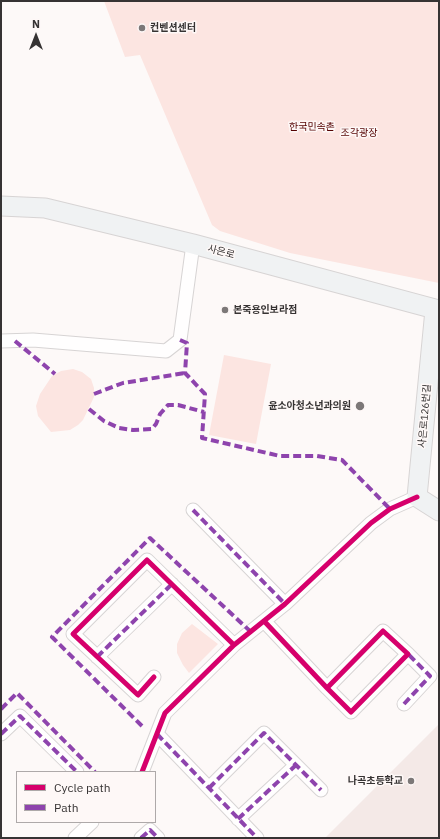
<!DOCTYPE html>
<meta charset="utf-8">
<style>
body{margin:0}
#map{position:relative;width:440px;height:839px;overflow:hidden;background:#fdf9f8;font-family:"IBM Plex Sans",sans-serif}
canvas{display:block}
.frame{position:absolute;inset:0;border:2px solid #363333;pointer-events:none}
.legend{position:absolute;left:16px;top:771px;width:140px;height:52px;box-sizing:border-box;background:#fef8f7;border:1px solid #aea9a9;margin:0;padding:5px 7px;list-style:none;font-size:12px;color:#363333}
.legend li{display:flex;align-items:center;gap:8px;height:20px}
.legend b{width:20px;border:1px solid #aea9a9}
.north{position:absolute;left:16px;top:16px;width:40px;height:40px;-webkit-text-stroke:3px #fef8f7;paint-order:stroke;rotate:0deg;font-size:11px;font-weight:700;line-height:16px;text-align:center;color:#363333}
.north::after{content:'';display:block;margin:auto;width:14px;height:18px;background:#363333;clip-path:polygon(50% 0,100% 100%,50% 72%,0 100%)}
</style>
<div id="map">
<canvas width="440" height="839"></canvas>
<div class="frame"></div>
<ul class="legend">
<li><b style="height:5px;background:#d6006c"></b>Cycle path</li>
<li><b style="height:5px;background:#8e44ad"></b>Path</li>
</ul>
<div class="north">N</div>
</div>
<script>
const c = document.querySelector('canvas').getContext('2d');
c.lineJoin = 'round';
function fillPath(path, color) { c.fillStyle = color; c.fill(path, 'evenodd'); }
const shape = rows => new Path2D(rows.map(r => 'M' + r).join(''));
function trace(path, color, width, dash) { c.strokeStyle = color; c.lineWidth = width; c.lineCap = dash ? 'butt' : 'round'; c.setLineDash(dash || []); c.stroke(path); }
function drawText(font, color, halo, rows, align = 'center') {
  c.font = font + ' "IBM Plex Sans","Noto Sans KR",sans-serif'; c.lineWidth = 3; c.setLineDash([]); c.textBaseline = 'middle'; c.strokeStyle = halo; c.fillStyle = color; for (const [text, x, y, turn = 0] of rows) {
    c.save(); c.translate(x, y); c.rotate((+turn || 0) * Math.PI / 180); c.textAlign = isNaN(turn) ? turn : align; if (halo) c.strokeText(text, 0, 0); c.fillText(text, 0, 0); c.restore();
  }
}
fillPath(shape([
 [439,724,439,838,325,838]
]), '#f4e9e7');
fillPath(shape([
 [104,1,439,1,439,283,290,253,220,231,212,225,140,55,125,57],
 [224,355,271,364,256,444,209,435],
 [73,369,82,372,91,379,94,388,94,397,83,420,78,425,70,430,51,432,38,416,36,406,40,394,52,376,61,371],
 [192,624,218,644,189,673,183,665,177,653,177,644,182,633]
]), '#fce5e1');
const street = shape([
 [1,341,33,340,166,351,180,340,193,244],
 [193,510,285,604],
 [264,621,327,688,351,712,408,654,383,631,327,688],
 [97,657,172,584],
 [154,677,138,695,73,634,147,560,234,645],
 [404,704,430,676,408,654],
 [1,734,20,716,77,772],
 [157,734,257,838],
 [142,772,165,713,234,645,285,604,371,523,390,509,417,497],
 [209,788,264,733,321,790],
 [238,819,296,765],
 [75,838,92,822],
 [141,838,150,830,158,838]
]);
const secondary = shape([
 [1,206,45,208,193,244,439,310],
 [435,310,417,497,439,511]
]);
trace(street, '#d7d4d4', 15);
trace(secondary, '#d7d4d4', 21);
trace(street, '#fffefe', 13);
trace(secondary, '#f0f2f3', 19);
trace(shape([
 [180,340,187,343,185,373,205,394,202,438,280,456,317,456,342,460,390,509],
 [15,341,55,374],
 [94,394,123,383,185,373,189,377],
 [89,409,104,421,119,428,133,430,152,429,156,424,160,414,168,405,178,405,204,412],
 [193,510,285,604],
 [97,657,172,584],
 [404,704,430,676,408,654],
 [1,709,17,693,95,772],
 [142,726,52,637,150,538,251,632],
 [1,734,20,716,77,772],
 [157,734,257,838],
 [209,788,264,733,321,790],
 [238,819,296,765],
 [141,838,150,830,158,838]
]), '#8e44ad', 4, [8, 4]);
trace(shape([
 [264,621,327,688,351,712,408,654,383,631,327,688],
 [154,677,138,695,73,634,147,560,234,645],
 [142,772,165,713,234,645,285,604,371,523,390,509,417,497]
]), '#d6006c', 5);
for (const [x, y, r, color] of [
 [142,28,4,"#7c7878"],
 [225,310,4,"#7c7878"],
 [360,406,5,"#7c7878"],
 [411,781,4,"#7c7878"]
]) { const dot = new Path2D(); dot.arc(x, y, r, 0, 2 * Math.PI); c.fillStyle = color; c.fill(dot); trace(dot, '#fef8f7', 1.5); }
drawText('bold 10px', '#363333', '#fef8f7', [
 ["컨벤션센터",150,28],
 ["본죽용인보라점",233,310],
 ["윤소아청소년과의원",351,406,"right"],
 ["나곡초등학교",403,781,"right"]
], 'left');
drawText('10px', '#550302', '#fef8f7', [
 ["한국민속촌",312,127],
 ["조각광장",359,133]
]);
drawText('10px', '#363333', '#fef8f7', [
 ["사은로",221,252,15],
 ["사은로126번길",425,416,-85]
]);
</script>
